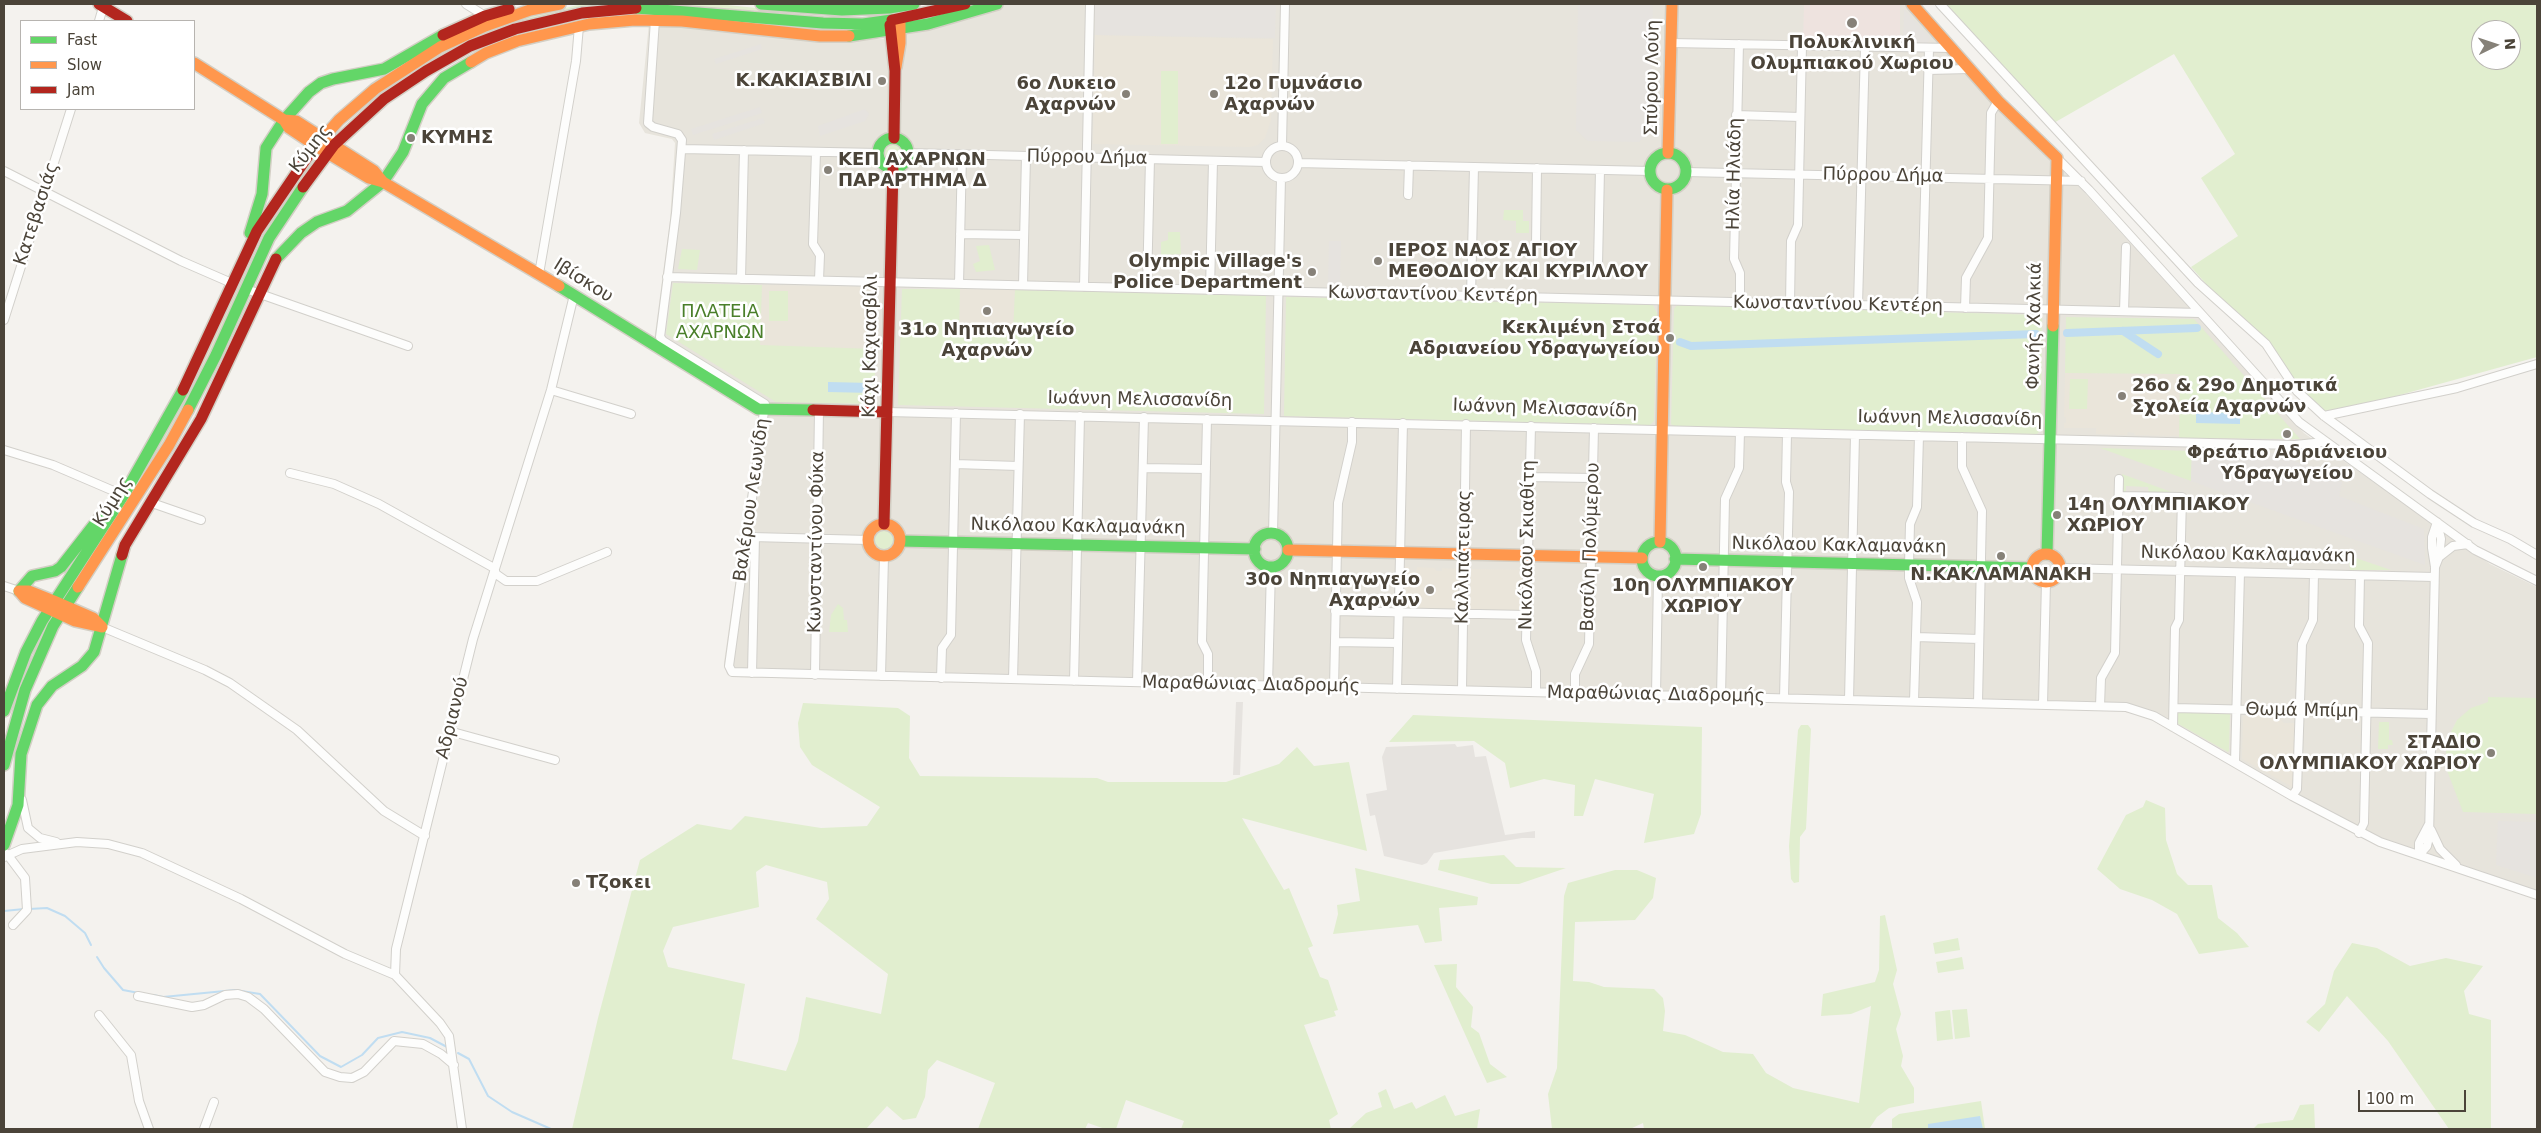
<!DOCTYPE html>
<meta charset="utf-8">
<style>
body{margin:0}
#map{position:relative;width:2541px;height:1133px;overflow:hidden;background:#f4f2ee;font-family:"DejaVu Sans",sans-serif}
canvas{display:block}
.frame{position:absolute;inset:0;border:5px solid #4b4439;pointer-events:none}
.legend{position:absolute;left:20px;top:20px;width:175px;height:90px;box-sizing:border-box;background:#fff;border:1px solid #b7b4b0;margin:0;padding:6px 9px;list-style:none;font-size:15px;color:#4b4439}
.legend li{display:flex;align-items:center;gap:10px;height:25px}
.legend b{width:25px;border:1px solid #b7b4b0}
.north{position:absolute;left:2471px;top:20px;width:50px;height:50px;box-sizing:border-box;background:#fff;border:1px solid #b7b4b0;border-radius:50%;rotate:86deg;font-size:14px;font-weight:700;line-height:20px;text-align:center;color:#4b4439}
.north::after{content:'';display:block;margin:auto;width:18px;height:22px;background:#868178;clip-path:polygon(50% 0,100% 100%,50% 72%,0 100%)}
.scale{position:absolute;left:2358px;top:1090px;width:108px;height:22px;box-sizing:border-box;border:2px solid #4b4439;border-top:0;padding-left:6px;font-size:15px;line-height:18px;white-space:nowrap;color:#4b4439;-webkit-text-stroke:4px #fff;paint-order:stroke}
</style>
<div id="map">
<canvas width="2541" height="1133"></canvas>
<div class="frame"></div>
<ul class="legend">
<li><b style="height:6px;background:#63d668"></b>Fast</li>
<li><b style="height:6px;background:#ff974d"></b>Slow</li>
<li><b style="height:6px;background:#b3261e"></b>Jam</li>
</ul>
<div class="north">N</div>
<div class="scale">100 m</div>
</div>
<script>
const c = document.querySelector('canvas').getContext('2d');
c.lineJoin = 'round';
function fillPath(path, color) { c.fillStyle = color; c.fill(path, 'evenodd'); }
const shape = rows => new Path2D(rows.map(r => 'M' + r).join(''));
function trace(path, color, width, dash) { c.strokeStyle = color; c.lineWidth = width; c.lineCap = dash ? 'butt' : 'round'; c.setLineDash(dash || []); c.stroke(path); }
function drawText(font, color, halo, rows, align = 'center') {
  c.font = font + ' "DejaVu Sans",sans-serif'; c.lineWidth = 5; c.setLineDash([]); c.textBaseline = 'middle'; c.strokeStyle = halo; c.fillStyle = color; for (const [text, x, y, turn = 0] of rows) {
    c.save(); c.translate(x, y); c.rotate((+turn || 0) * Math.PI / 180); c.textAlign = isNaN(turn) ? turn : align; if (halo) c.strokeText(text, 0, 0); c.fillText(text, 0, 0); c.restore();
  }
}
fillPath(shape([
 [1006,4,1905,4,1991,101,2083,191,2304,433,2490,564,2537,587,2537,899,2378,846,2148,718,2118,710,732,677,727,674,724,663,759,414,653,349,670,220,675,143,672,139,645,133,639,123,649,23,827,40,881,39,910,33]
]), '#e7e4dc');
fillPath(shape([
 [1095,35,1273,39,1271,120,1265,138,1258,145,1250,147,1093,144],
 [762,285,876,287,875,349,760,346],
 [960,289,1015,290,1013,333,959,332],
 [2065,373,2180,374,2179,436,2135,435,2134,433,2128,432,2127,435,2096,434,2096,428,2064,428,2064,423,2066,423,2066,418,2064,417],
 [1403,567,1409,567,1409,572,1416,572,1417,567,1434,568,1437,571,1442,571,1442,568,1458,569,1457,609,1402,608],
 [1471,569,1524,570,1523,611,1470,610],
 [2243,716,2277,716,2284,723,2296,723,2294,788,2242,759]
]), '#eae5da');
fillPath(shape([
 [1804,4,1900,4,1900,44,1803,41]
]), '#eee3df');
fillPath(shape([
 [582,4,621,4,531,19,512,25,444,55,442,51,466,39,511,21],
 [655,4,718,4,775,10,774,12],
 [1940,4,2537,4,2537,357,2324,416,2191,267,2238,236,2201,178,2235,154,2174,54,2052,124],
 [2481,30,2511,30,2511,60,2481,60],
 [1161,71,1178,71,1178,144,1161,144],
 '883 153a10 10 0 1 1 20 0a10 10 0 1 1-20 0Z',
 [1504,210,1523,210,1523,221,1529,221,1529,233,1516,233,1516,221,1503,220],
 [1168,232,1180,232,1181,254,1161,255,1161,242,1168,240],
 [989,245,995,270,976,272,973,264,980,261,976,246],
 [682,249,700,250,697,270,678,269],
 [251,255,255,258,189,399,132,498,128,495],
 [673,283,762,285,760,345,875,349,875,404,776,402,666,334],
 [902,289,960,289,959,332,1013,333,1015,290,1266,296,1264,414,898,405],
 [769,291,788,291,788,321,769,321],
 [1286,297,1653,305,1657,313,1654,421,1650,425,1284,416],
 [1677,305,2042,315,2041,430,2037,434,1674,426,1671,424,1674,309],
 [2066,317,2194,319,2300,439,2179,438,2180,374,2065,373],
 [2070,379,2088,379,2087,409,2069,409],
 [2100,448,2192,451,2191,481],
 [2122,474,2177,494,2149,494,2148,487,2126,486,2126,493,2122,493],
 '874 540a10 10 0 1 1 20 0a10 10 0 1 1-20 0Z',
 [2338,552,2391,570,2350,570,2349,561,2338,561],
 [838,604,843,608,844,620,847,620,848,632,829,632,831,615],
 [2488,697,2537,698,2537,814,2463,812,2446,768,2446,742,2457,720,2471,708,2488,702],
 [803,703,898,708,910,716,909,758,920,776,1097,778,1108,782,1226,782,1279,764,1297,747,1314,766,1349,762,1367,851,1242,818,1284,890,1289,888,1313,946,1308,948,1320,977,1328,980,1338,1010,1334,1011,1336,1016,1304,1025,1338,1114,1329,1120,1331,1129,1181,1129,1184,1121,1126,1100,1116,1129,1105,1129,1088,1123,1085,1129,978,1129,995,1083,937,1060,928,1070,925,1097,916,1118,903,1120,887,1106,866,1129,572,1129,598,1018,640,860,697,824,731,830,745,816,821,828,867,826,880,807,812,765,800,747,798,723],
 [766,865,827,882,829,899,816,919,888,974,881,1014,806,997,798,1041,786,1071,732,1059,745,984,668,967,663,951,673,927,759,907,756,872],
 [2177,711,2230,713,2229,751,2228,752,2175,722],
 [1413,715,1702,727,1701,814,1694,834,1644,843,1654,794,1595,779,1583,816,1574,816,1575,785,1544,779,1510,788,1505,763,1474,741,1389,742],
 [2379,722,2389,722,2389,740,2392,740,2393,745,2388,745,2388,749,2378,749],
 [1801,725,1808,725,1811,729,1806,829,1800,837,1799,882,1794,883,1791,879,1789,846,1798,730],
 [2146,800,2165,808,2166,840,2177,874,2188,885,2212,885,2218,918,2237,933,2249,947,2199,954,2177,914,2152,900,2120,889,2097,869,2126,815,2143,807],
 [1504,855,1516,867,1566,868,1519,884,1491,884,1438,870,1440,860],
 [1355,868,1478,897,1477,905,1439,908,1442,941,1425,943,1418,925,1333,934,1338,914,1337,905,1360,901],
 [1615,870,1637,870,1656,878,1653,898,1635,920,1575,922,1573,981,1589,982,1604,987,1654,989,1663,998,1665,1011,1663,1031,1685,1035,1723,1052,1753,1054,1766,1073,1793,1088,1859,1103,1871,1006,1851,1014,1821,1016,1823,994,1875,982,1879,970,1880,916,1885,915,1897,970,1893,984,1901,1014,1896,1029,1903,1056,1901,1066,1914,1088,1914,1103,1889,1108,1877,1117,1869,1129,1644,1129,1643,1123,1630,1129,1552,1129,1548,1094,1557,1068,1564,896,1568,883],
 [1958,938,1960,950,1935,954,1933,943],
 [2352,943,2377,948,2410,966,2446,958,2483,966,2464,991,2469,1014,2491,1020,2491,1129,2449,1129,2388,1041,2347,996,2319,1032,2306,1022,2325,1004,2334,971],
 [1962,957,1964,969,1938,973,1936,962],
 [1457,964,1456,987,1473,1007,1471,1027,1479,1033,1490,1064,1507,1077,1487,1083,1434,965],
 [1967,1009,1970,1037,1955,1039,1952,1010],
 [1950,1010,1953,1039,1937,1041,1935,1012],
 [1386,1089,1394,1109,1412,1102,1416,1109,1445,1095,1455,1116,1480,1109,1477,1129,1349,1129,1366,1113,1382,1107,1378,1093],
 [1981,1101,1985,1129,1892,1129,1892,1119,1899,1114],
 [2314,1104,2315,1129,2253,1129,2258,1124,2293,1120,2300,1105]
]), '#e1eecf');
fillPath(shape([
 [1095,4,1276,4,1275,38,1095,35],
 [1578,4,1653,4,1650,127,1648,133,1639,142,1588,141,1576,130],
 [1904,9,1931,39,1925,45,1903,45],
 [761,44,762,49,716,64,714,59],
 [760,107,762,113,693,135,691,129],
 [865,109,869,114,865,121,820,136,818,126],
 [763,118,765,123,714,140,712,134],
 [1329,241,1341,241,1340,285,1328,285],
 [2192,451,2272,453,2339,477,2339,480,2342,482,2339,496,2424,529,2425,565,2191,481],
 [1236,702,1243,702,1240,775,1233,775],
 [1455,744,1457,747,1473,745,1475,757,1486,756,1505,835,1535,831,1535,838,1522,838,1434,853,1427,863,1422,865,1384,856,1375,815,1370,816,1366,794,1387,790,1382,757,1386,747],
 [2498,821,2537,822,2537,878,2496,865]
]), '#e6e3df');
fillPath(shape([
 [828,382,872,383,872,393,828,392],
 [2196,412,2240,413,2240,424,2196,423],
 [1980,1116,1983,1129,1928,1129,1928,1124]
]), '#c0ddf1');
trace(shape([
 [29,909,47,908,65,916,85,933,91,945],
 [4,911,24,909],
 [97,957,104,968,123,990,139,993],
 [153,995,163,997,235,990,260,994,320,1056,341,1067,362,1055,378,1038,402,1032,430,1038,447,1047],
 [458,1053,469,1059,488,1096,512,1112,551,1129]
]), '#c0ddf1', 2);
trace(shape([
 [2123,331,2158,354],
 [2067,333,2197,328],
 [1680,342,1691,346,2036,334]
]), '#c0ddf1', 8);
const street = shape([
 [466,4,485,16],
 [1940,4,2198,283,2266,344,2297,391,2324,416,2430,494,2474,523,2510,539,2537,555],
 [655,20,648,123,653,127,678,134,682,140,676,213,660,337,663,341,765,404,729,666,732,672,2126,707,2154,716,2292,796,2380,842,2537,895],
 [99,21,104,4],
 [1671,43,1951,48],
 [1739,44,1734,259,1740,273,1740,302],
 [1928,70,1969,69],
 [1736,115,1800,117],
 [1282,145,1285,4],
 '1266 162a16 16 0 1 1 32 0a16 16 0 1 1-32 0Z',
 [682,149,878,153],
 [816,152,813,244,820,255,819,280],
 [908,153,1266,162],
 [2057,158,2089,190,2299,422,2475,550,2537,581],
 [1298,163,1650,171],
 [4,171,181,261,227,281],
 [1686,172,2081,181],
 [1408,195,1409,165],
 [960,234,1024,235],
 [1536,244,1537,168],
 [1598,265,1600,170],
 [539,274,576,61,579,26],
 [667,277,2200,313],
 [741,279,744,150],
 [959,284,962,155],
 [1023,285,1026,156],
 [1084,287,1090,4],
 [1147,288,1150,159],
 [246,289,408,346],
 [1210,290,1213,161],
 [1471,296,1474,167],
 [1790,304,1791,241,1798,225,1802,46],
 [1858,305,1865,47],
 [1922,306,1929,49],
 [1965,308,1966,278,1988,238,1991,113,1998,101],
 [2124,311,2126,247],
 [4,320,71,109],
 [551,390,631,414],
 [887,412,2295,445,2324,442],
 [2324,416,2457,388,2537,364],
 [1207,419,1202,642,1208,654,1208,684],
 [1531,426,1526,640,1536,671,1536,692],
 [1962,437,1962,467,1982,511,1978,703],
 [4,450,53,465,116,492],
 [955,464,1018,466],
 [1143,468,1206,469],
 [290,473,334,484,379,504,494,568,496,574,506,581,537,581,607,552],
 [1529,477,1593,478],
 [2119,496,2182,497,2179,620,2175,628,2173,727],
 [152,503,201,520],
 [1273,534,1281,178],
 [752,537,868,540],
 [2439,557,2453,546,2468,544],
 [2435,567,2439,557,2441,539,2437,523],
 [2060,568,2434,577],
 [4,586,19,591],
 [1335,611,1527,615],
 [102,627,205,670,230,683,297,730,384,811,425,836],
 [1916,637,1979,639],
 [1335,642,1398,643],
 [752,673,755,537],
 [815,675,819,410],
 [881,676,884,557],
 [941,678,942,648,951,635,956,413],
 [1013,679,1020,414],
 [1074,681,1080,416],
 [1137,682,1144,417],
 [1268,686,1271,567],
 [1334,687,1338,503,1352,442,1352,422],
 [1397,689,1403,423],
 [1462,690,1466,424],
 [1575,693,1575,674,1589,644,1594,428],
 [1656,695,1658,576],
 [1721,697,1725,499,1739,468,1740,432],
 [1784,698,1789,492,1786,482,1787,433],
 [1849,700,1855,435],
 [1914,701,1917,602,1909,578,1909,565,1910,524,1917,507,1919,436],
 [2043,705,2046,582],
 [2100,706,2101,678,2115,653,2119,479],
 [2174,708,2431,714],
 [449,731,555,760],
 [2235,762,2240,573],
 [2292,796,2297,789,2302,644,2313,620,2314,574],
 [22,800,28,828,40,838,56,842],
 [2431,830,2440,849,2456,865],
 [2359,833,2364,823,2368,643,2359,626,2360,576],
 [7,854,25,878,27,910,13,925],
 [2419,855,2427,846,2429,837,2435,567,2432,548,2432,537,2437,522],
 [2419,855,2419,843,2429,824],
 [4,857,22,849,77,842,108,844,142,853,241,899,345,954,395,975],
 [138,996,192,1007,204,1005,225,995,238,994,248,997,264,1009,325,1072,340,1077,352,1078,364,1072,394,1041,423,1044,441,1054,454,1065],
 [99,1015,131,1055,139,1101,149,1129],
 [204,1129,214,1102],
 [462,1129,449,1036,440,1023,395,975,396,949,473,639,551,390,574,295]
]);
const fast = shape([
 [761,4,842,10,889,8,914,4],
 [636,8,823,23,863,24,892,20],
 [849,36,928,24,997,4],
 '878 153a15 15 0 1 1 30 0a15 15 0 1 1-30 0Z',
 '1650 171a18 18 0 1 1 36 0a18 18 0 1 1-36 0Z',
 [250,233,262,194,266,148,284,120,309,92,321,83,333,79,384,69,443,35],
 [276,259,301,233,317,222,347,211,383,182,403,152,422,104,444,78,471,62],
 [559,286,758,409,813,410],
 [188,410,216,355,269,238,303,187],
 '1254 550a17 17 0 1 1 34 0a17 17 0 1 1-34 0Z',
 [900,541,1255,549],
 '1642 559a17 17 0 1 1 34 0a17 17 0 1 1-34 0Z',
 [2047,554,2053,326],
 [1675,559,2032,568],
 [19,591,32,576,55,571,61,567,104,512],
 [4,711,26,652,42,621,125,493,183,390],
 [4,765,25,690,53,626,78,587],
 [4,845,18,805,21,754,37,705,52,686,82,666,94,652,122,555]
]);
const slow = shape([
 [1912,4,1998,101,2057,158,2053,326],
 [471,62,486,53,517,41,589,24,635,20,682,21,820,36,849,36],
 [194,63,284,120,289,128,316,146,369,178,383,182,559,286],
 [896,67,900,43,900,23],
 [284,120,296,121,374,171,383,182],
 [310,153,339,120,375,89,440,47,485,26,530,10,560,4],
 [1668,153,1672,4],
 '868 540a16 16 0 1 1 32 0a16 16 0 1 1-32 0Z',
 [1660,542,1667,190],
 [1288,550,1642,558],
 '2032 568a14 14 0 1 1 28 0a14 14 0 1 1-28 0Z',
 [78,587,169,445,188,410],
 [19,591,25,598,75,621,102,627],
 [19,591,29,591,54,601,93,618,102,627]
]);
const jam = shape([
 [99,4,127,21],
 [892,20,965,4],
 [890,25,895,71,894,138],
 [443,35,485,16,509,9],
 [303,187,334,145,384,99,426,71,470,46,515,29,582,13,636,8],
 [183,390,257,231,310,153],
 [813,410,887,412],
 [884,524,893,169],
 [122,555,125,545,201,419,276,259]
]);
trace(street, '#d2d0cb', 10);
trace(fast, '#d3cfc5', 14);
trace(slow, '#d3cfc5', 14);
trace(jam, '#d3cfc5', 14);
trace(street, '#fdfdfc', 8);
trace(fast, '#63d668', 11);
trace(slow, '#ff974d', 11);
trace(jam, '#b3261e', 11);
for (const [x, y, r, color] of [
 [1852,23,6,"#868178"],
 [882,81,5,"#868178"],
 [1126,94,5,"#868178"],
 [1214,94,5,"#868178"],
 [411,138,5,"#868178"],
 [828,170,5,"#868178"],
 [1378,261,5,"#868178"],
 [1312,272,5,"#868178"],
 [987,311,5,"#868178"],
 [1670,338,5,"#868178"],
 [2122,396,5,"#868178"],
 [2287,434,5,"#868178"],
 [2057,515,5,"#868178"],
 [2001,556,5,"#868178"],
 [1703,567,5,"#868178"],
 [1430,590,5,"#868178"],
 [2491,753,5,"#868178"],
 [576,883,5,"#868178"]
]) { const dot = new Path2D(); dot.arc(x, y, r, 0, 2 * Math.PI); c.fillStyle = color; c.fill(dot); trace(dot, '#fff', 2); }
drawText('bold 18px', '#4b4439', '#fff', [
 ["Πολυκλινική",1852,43,"center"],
 ["Ολυμπιακού Χωριου",1852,64,"center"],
 ["Κ.ΚΑΚΙΑΣΒΙΛΙ",872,81,"right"],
 ["6ο Λυκειο",1116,84,"right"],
 ["Αχαρνών",1116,105,"right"],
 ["12ο Γυμνάσιο",1224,84],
 ["Αχαρνών",1224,105],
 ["ΚΥΜΗΣ",421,138],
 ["ΚΕΠ ΑΧΑΡΝΩΝ",838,160],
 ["ΠΑΡΑΡΤΗΜΑ Δ",838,181],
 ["ΙΕΡΟΣ ΝΑΟΣ ΑΓΙΟΥ",1388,251],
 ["ΜΕΘΟΔΙΟΥ ΚΑΙ ΚΥΡΙΛΛΟΥ",1388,272],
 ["Olympic Village's",1302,262,"right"],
 ["Police Department",1302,283,"right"],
 ["Κεκλιμένη Στοά",1660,328,"right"],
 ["Αδριανείου Υδραγωγείου",1660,349,"right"],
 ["31ο Νηπιαγωγείο",987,330,"center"],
 ["Αχαρνών",987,351,"center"],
 ["26ο & 29ο Δημοτικά",2132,386],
 ["Σχολεία Αχαρνών",2132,407],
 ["Φρεάτιο Αδριάνειου",2287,453,"center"],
 ["Υδραγωγείου",2287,474,"center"],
 ["14η ΟΛΥΜΠΙΑΚΟΥ",2067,505],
 ["ΧΩΡΙΟΥ",2067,526],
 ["Ν.ΚΑΚΛΑΜΑΝΑΚΗ",2001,575,"center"],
 ["30ο Νηπιαγωγείο",1420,580,"right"],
 ["Αχαρνών",1420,601,"right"],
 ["10η ΟΛΥΜΠΙΑΚΟΥ",1703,586,"center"],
 ["ΧΩΡΙΟΥ",1703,607,"center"],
 ["ΣΤΑΔΙΟ",2481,743,"right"],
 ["ΟΛΥΜΠΙΑΚΟΥ ΧΩΡΙΟΥ",2481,764,"right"],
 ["Τζοκει",586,883]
], 'left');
drawText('18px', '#4b4439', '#fff', [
 ["Σπύρου Λούη",1653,78,-89],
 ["Κύμης",311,149,-52],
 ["Πύρρου Δήμα",1087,158,1],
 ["Ηλία Ηλιάδη",1735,174,-89],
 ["Πύρρου Δήμα",1883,176,1],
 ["Κατεβασιάς",37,214,-72],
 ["Ιβίσκου",583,281,32],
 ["Κωνσταντίνου Κεντέρη",1433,295,1],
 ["Κωνσταντίνου Κεντέρη",1838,305,1],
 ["Φανής Χαλκιά",2035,326,-89],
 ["Κάχι Καχιασβίλι",871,346,-89],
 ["Ιωάννη Μελισσανίδη",1140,400,1],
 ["Ιωάννη Μελισσανίδη",1545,409,2],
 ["Ιωάννη Μελισσανίδη",1950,419,1],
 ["Βαλέριου Λεωνίδη",752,500,-82],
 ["Κύμης",113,502,-58],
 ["Νικόλαου Κακλαμανάκη",1078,527,1],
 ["Κωνσταντίνου Φύκα",817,542,-89],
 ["Νικόλαου Σκιαθίτη",1528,545,-89],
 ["Νικόλαου Κακλαμανάκη",1839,546,1],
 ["Βασίλη Πολύμερου",1591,547,-88],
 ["Νικόλαου Κακλαμανάκη",2248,555,1],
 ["Καλλιπάτειρας",1464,557,-89],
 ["Μαραθώνιας Διαδρομής",1251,685,1],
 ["Μαραθώνιας Διαδρομής",1656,695,1],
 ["Θωμά Μπίμη",2302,711,1],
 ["Αδριανού",453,718,-76]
]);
drawText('18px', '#4a7f2a', '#fff', [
 ["ΠΛΑΤΕΙΑ",720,312],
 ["ΑΧΑΡΝΩΝ",720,333]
]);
</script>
